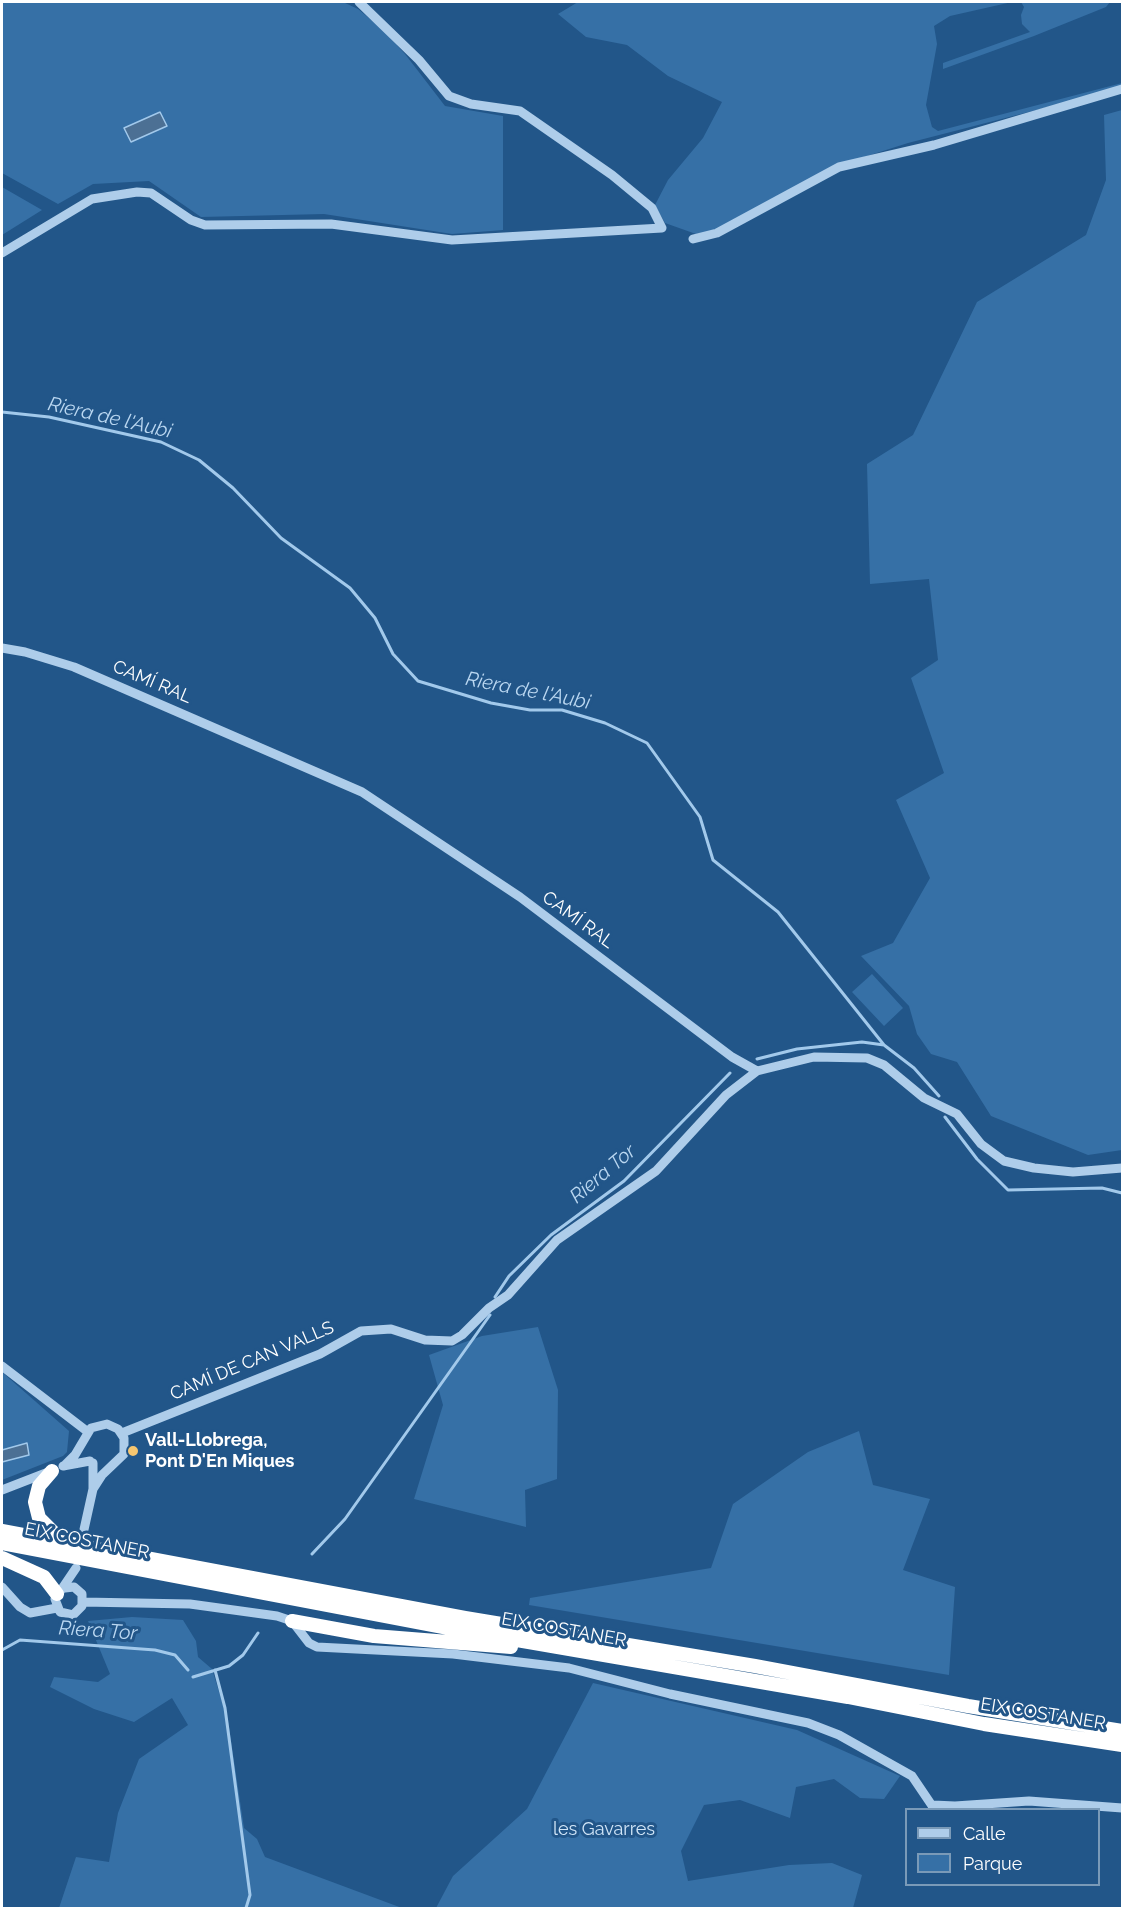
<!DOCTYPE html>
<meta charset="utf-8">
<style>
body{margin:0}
#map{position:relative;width:1124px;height:1910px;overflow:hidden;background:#225689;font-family:Raleway,sans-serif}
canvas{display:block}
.frame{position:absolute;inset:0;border:3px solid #fff;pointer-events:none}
.legend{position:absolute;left:905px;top:1808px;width:195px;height:78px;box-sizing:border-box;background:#225689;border:2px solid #7a9ab8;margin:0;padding:8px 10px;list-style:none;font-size:18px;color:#fff}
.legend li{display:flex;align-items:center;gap:12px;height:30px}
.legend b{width:30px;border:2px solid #7a9ab8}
</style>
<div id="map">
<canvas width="1124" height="1910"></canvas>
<div class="frame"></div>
<ul class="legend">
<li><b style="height:8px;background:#aecdea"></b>Calle</li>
<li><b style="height:16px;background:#3670a6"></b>Parque</li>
</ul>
</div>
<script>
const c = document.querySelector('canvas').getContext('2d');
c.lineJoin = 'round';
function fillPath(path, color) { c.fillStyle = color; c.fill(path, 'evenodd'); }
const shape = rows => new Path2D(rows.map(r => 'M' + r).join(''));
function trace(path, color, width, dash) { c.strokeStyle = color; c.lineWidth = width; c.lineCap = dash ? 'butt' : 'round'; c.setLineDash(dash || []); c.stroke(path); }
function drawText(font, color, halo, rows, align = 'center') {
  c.font = font + ' Raleway,sans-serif'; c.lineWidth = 6; c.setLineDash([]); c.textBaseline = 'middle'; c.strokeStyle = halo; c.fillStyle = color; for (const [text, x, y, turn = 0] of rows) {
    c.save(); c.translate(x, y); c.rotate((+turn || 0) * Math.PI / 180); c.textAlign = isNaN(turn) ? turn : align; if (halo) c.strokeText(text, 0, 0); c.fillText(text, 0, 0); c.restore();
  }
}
fillPath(shape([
 [2,2,343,2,358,9,381,28,405,54,445,106,503,116,503,230,452,234,324,214,201,217,149,181,93,184,58,204,2,173],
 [578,2,1012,2,950,16,934,26,937,44,926,105,932,127,938,131,1122,83,1122,88,908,143,842,164,714,231,696,234,665,223,655,205,668,180,703,138,722,102,668,76,627,45,586,37,558,14],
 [1021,2,1110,2,1106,7,1034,36,943,69,943,63,1030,32,1022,24,1021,15,1024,7],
 [1122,110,1122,1150,1088,1155,991,1116,957,1062,931,1054,917,1034,909,1006,861,956,893,943,930,878,896,800,944,773,911,678,938,660,929,579,870,584,867,464,913,435,977,302,1086,235,1106,180,1104,115],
 [2,187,42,210,2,235],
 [872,974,903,1008,884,1026,852,992],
 [538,1327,558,1390,557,1479,525,1490,526,1527,414,1499,443,1405,429,1355,482,1336],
 [2,1372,69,1431,67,1452,63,1456,2,1480],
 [859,1431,873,1485,930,1499,903,1570,955,1587,949,1675,529,1605,530,1598,711,1568,733,1504,808,1452],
 [132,1617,183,1620,196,1641,198,1657,212,1669,228,1721,244,1828,257,1839,265,1857,402,1908,59,1908,76,1857,109,1862,118,1813,139,1759,188,1725,172,1698,134,1722,94,1709,50,1687,54,1677,98,1682,110,1674,88,1621],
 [593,1683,797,1730,900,1776,884,1799,860,1798,834,1779,796,1787,790,1818,740,1800,704,1805,681,1851,688,1881,789,1865,832,1863,862,1875,853,1908,436,1908,453,1876,527,1809]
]), '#3670a6');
const water = shape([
 [160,112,167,126,131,142,124,128,160,112],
 [27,1443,29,1455,2,1462,2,1450,27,1443]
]);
fillPath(water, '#4c7094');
trace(water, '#a2c9eb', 1.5);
trace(shape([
 [2,412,49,417,161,442,199,460,233,488,281,538,350,588,375,618,393,654,418,681,491,703,530,710,562,710,605,723,647,743,700,817,713,860,778,912,884,1045,914,1068,939,1096],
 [757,1059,797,1049,862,1042,884,1045],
 [945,1117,977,1159,1008,1190,1102,1188,1122,1193],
 [495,1297,509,1276,551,1235,624,1181,730,1073],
 [312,1554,345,1519,490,1315],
 [2,1650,20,1640,155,1650,175,1655,188,1670],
 [215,1670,225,1708,250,1895,246,1908],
 [193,1677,229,1666,243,1655,258,1633]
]), '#a2c9eb', 3);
trace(shape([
 [693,239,717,233,839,167,934,145,1122,89],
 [2,253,92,199,137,192,151,193,191,220,205,225,331,224,452,240,662,228,652,208,612,175,520,111,471,104,449,96,419,60,359,2],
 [2,648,25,652,74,667,362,792,520,897,732,1057,757,1071],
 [2,1366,88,1432],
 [122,1433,320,1354,361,1331,391,1329,425,1340,452,1341,462,1335,489,1308,508,1295,557,1240,656,1171,726,1095,757,1071,814,1057,867,1058,884,1065,924,1098,957,1114,981,1144,1004,1161,1034,1168,1073,1172,1122,1168],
 [63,1466,90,1461],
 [64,1466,75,1455,91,1428,107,1424,118,1429,124,1438,124,1454,102,1475,93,1489],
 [2,1490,51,1471],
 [83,1534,93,1489,93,1463],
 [2,1587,20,1607,30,1613,57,1608],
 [65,1588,74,1587,82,1594,82,1606,73,1615,60,1612,55,1599,76,1568],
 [83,1602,190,1604,277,1616,292,1621,309,1643,317,1647,453,1654,569,1668,670,1694,808,1723,839,1735,912,1776,935,1810],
 [933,1805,955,1806,1029,1801,1122,1808]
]), '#aecdea', 9);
trace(shape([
 [52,1471,39,1486,35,1502,39,1518,54,1533],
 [2,1531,465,1618,755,1666,968,1706,1122,1731],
 [2,1543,459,1630,848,1697,984,1724,1122,1745],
 [2,1558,44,1577,57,1594],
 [292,1621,374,1636,511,1647]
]), '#fff', 14);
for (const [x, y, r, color] of [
 [133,1451,6,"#f6c670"]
]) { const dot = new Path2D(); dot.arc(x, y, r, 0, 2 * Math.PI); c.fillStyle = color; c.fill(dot); trace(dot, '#225689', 2); }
drawText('18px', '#fff', '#225689', [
 ["CAMÍ RAL",152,682,23],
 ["CAMÍ RAL",578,920,36],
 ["CAMÍ DE CAN VALLS",252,1361,-23],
 ["EIX COSTANER",87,1541,11],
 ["EIX COSTANER",564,1630,10],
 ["EIX COSTANER",1043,1714,9]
]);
drawText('bold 18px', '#fff', '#225689', [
 ["Vall-Llobrega,",145,1441],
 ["Pont D'En Miques",145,1462]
], 'left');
drawText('18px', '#d2e6f8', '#225689', [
 ["les Gavarres",604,1830]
]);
drawText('italic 20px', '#bad7f1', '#225689', [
 ["Riera de l'Aubi",110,418,13],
 ["Riera de l'Aubi",528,691,11],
 ["Riera Tor",603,1174,-40],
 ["Riera Tor",98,1631,4]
]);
</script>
